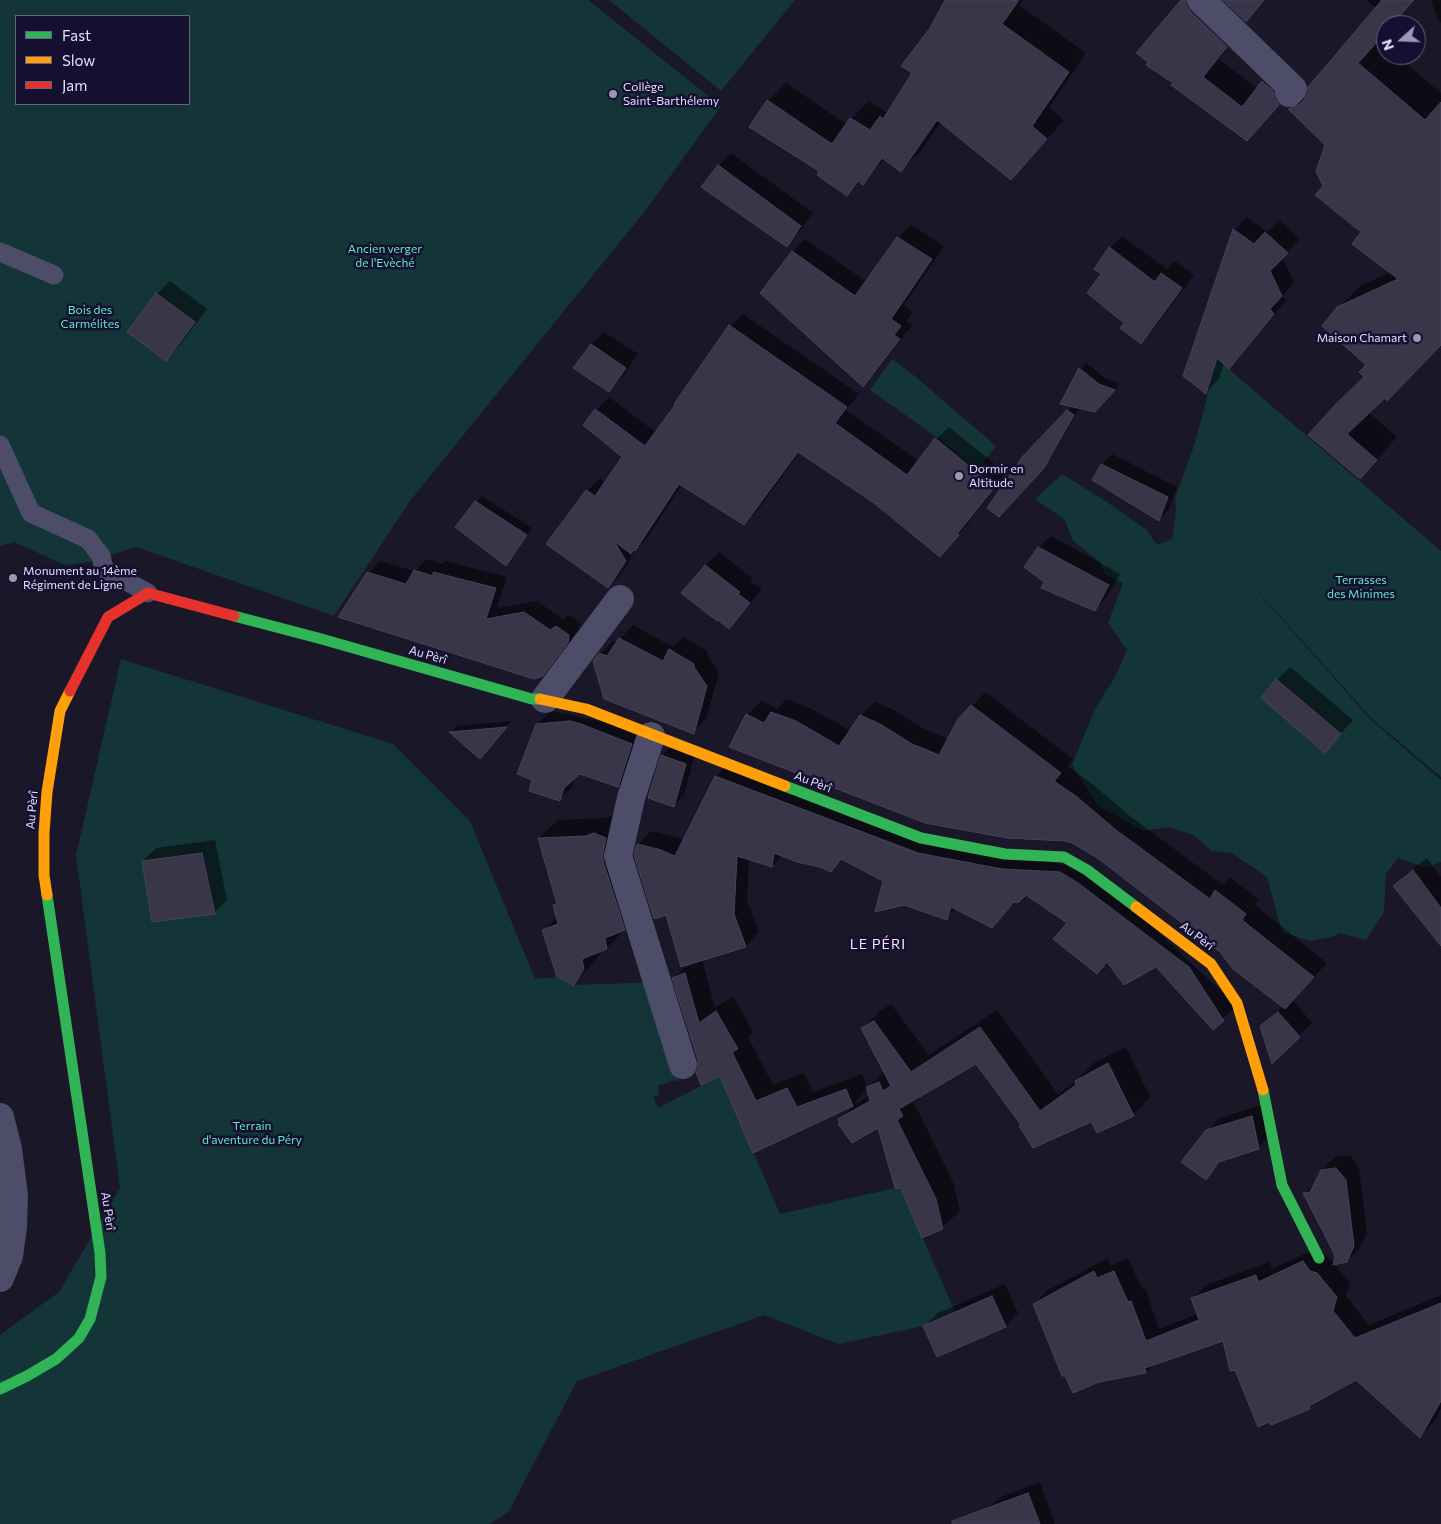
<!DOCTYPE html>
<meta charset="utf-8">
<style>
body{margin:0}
#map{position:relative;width:1441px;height:1524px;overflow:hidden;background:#1a1728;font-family:Commissioner,sans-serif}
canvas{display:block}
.legend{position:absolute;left:15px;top:15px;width:175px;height:90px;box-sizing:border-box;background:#15102f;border:1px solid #676282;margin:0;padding:6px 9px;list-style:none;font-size:15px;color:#e2deff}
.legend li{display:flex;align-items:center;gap:10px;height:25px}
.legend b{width:25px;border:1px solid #676282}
.north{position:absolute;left:1376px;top:15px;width:50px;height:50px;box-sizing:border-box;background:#15102f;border:1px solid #676282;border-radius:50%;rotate:250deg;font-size:14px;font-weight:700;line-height:20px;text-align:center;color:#e2deff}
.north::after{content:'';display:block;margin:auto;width:18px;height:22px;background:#9c98b4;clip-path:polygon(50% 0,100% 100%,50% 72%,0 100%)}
</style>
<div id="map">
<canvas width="1441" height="1524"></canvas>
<ul class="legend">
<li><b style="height:6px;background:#30b455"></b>Fast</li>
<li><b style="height:6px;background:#ff9f0a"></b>Slow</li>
<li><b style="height:6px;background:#e5322d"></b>Jam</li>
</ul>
<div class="north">N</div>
</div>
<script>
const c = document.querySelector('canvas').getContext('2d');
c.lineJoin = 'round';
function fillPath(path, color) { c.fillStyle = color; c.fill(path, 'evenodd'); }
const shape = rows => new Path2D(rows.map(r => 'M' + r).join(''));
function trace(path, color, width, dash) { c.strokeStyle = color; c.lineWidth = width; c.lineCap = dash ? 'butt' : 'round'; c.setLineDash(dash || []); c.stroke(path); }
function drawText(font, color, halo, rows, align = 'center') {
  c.font = font + ' Commissioner,sans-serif'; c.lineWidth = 5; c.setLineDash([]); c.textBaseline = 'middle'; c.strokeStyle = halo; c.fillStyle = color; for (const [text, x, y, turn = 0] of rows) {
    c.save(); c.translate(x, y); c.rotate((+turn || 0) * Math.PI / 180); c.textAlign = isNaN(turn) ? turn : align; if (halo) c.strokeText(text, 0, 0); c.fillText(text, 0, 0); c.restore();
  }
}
fillPath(shape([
 [0,0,588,0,721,106,645,211,410,501,334,616,136,547,90,562,65,565,14,542,0,546],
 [16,16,189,16,189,104,16,104],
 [609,0,795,0,721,91],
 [892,359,916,377,996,446,977,470,942,441,870,390],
 [1217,359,1441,551,1441,777,1373,720,1204,531,1371,720,1441,780,1441,862,1426,868,1398,858,1386,874,1384,912,1366,940,1340,933,1331,937,1310,941,1282,932,1267,877,1232,853,1212,851,1193,835,1169,827,1144,831,1098,806,1072,765,1095,709,1116,675,1127,650,1108,623,1123,583,1105,574,1100,562,1073,541,1065,520,1035,499,1062,474,1104,500,1147,530,1157,545,1172,539,1176,511,1175,498,1195,443],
 [121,659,393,744,470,821,535,979,557,977,574,985,661,982,679,1076,678,1082,674,1080,657,1086,660,1095,653,1097,658,1108,722,1075,727,1091,780,1214,895,1188,901,1188,955,1312,923,1326,839,1344,764,1315,577,1381,509,1511,490,1524,0,1524,0,1335,59,1292,120,1188,76,855]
]), '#133537');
fillPath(shape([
 [946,0,1023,0,1019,5,1086,53,1049,108,1064,120,1029,160,1011,178,941,122,919,153,901,170,885,159,863,183,860,181,847,195,821,171,768,101,786,83,846,124,869,101,886,112,894,104,914,73,931,28],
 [1367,0,1415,0,1393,25,1386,25,1386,33,1379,41,1386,47,1386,55,1396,55,1441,93,1441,344,1368,412,1397,437,1360,477,1310,435,1365,377,1368,365,1338,308,1360,286,1391,272,1363,232,1326,145,1290,109,1309,90,1376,8],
 [1431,0,1441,0,1441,23,1438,20],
 [1180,5,1225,52,1219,59,1268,97,1278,107,1247,140,1173,84],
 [731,153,813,213,799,232,786,245,718,166],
 [1247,217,1267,232,1279,220,1300,239,1282,257,1294,282,1282,296,1286,300,1242,354,1229,367,1224,363,1219,379,1206,392,1185,376,1234,230],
 [911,225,944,246,904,305,913,313,906,321,912,325,876,372,863,385,792,252,805,239,867,282,898,238],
 [1122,236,1167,269,1175,261,1194,275,1153,330,1141,342,1126,323,1103,273,1110,248],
 [170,281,207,309,179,346,166,359,157,294],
 [743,314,859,394,846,410,919,461,936,439,949,427,1007,474,969,521,970,522,940,555,875,502,800,452,757,511,744,524,682,484,648,537,638,547,621,574,608,587,587,491,600,478,606,483,623,457,596,410,609,397,657,433,730,326],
 [604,332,638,354,622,377,609,390,591,345],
 [1086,363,1105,378,1120,384,1101,405,1079,408,1050,460,1006,510,1024,457,1072,406,1080,369],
 [1112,454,1177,487,1169,509,1159,520,1102,465],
 [482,496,532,528,512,558,506,565,476,502],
 [1051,536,1120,574,1106,598,1094,609,1046,582,1026,567,1039,547],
 [719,552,752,578,750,581,762,589,742,614,729,627,683,593,706,565],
 [427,559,443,564,446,561,507,577,497,608,537,601,563,619,569,615,580,623,579,629,554,663,542,675,368,573,380,561,415,571],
 [633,625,673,647,683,637,707,651,707,654,719,673,706,719,693,732,600,654,613,641,617,642],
 [1290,667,1353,720,1325,751,1277,680],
 [985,692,1073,759,1067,766,1091,783,1130,816,1223,885,1230,877,1259,900,1255,905,1327,963,1293,1000,1312,1023,1272,1062,1262,1027,1284,1006,1221,951,1097,856,1072,842,1065,840,926,822,747,715,761,701,777,709,786,699,810,708,851,731,861,715,875,702,894,710,926,730,948,739,972,706],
 [551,711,644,730,631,773,618,786,579,773,576,775,572,787,559,800,534,779,537,724],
 [511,721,479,757,451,732,456,726],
 [672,745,695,754,684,795,674,805,649,797,662,755],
 [730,763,932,840,1092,870,1237,1006,1213,1028,1156,965,1108,962,1096,973,1069,923,1026,893,1015,901,992,926,956,908,946,918,884,881,843,858,831,870,783,855,772,866,749,858,747,900,759,932,746,946,702,959,715,1008,733,996,753,1032,748,1037,773,1085,804,1073,813,1092,862,1074,868,1087,885,1071,863,1028,880,1011,891,1004,929,1055,997,1010,1058,1094,1076,1081,1094,1063,1126,1047,1150,1097,1133,1115,1092,1120,1022,1125,976,1062,919,1096,920,1098,914,1103,953,1182,960,1211,942,1228,879,1126,841,1123,840,1120,855,1104,754,1151,721,1074,700,1068,699,1060,674,978,688,963,638,845,651,831,672,836,684,840,716,776],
 [868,1089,870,1095,856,1103,855,1102],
 [614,815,643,910,607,948,603,950,593,964,574,983,544,930,557,917,554,905,558,902,539,838,558,820,606,818],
 [215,840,227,900,214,913,143,861,156,848],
 [1427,858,1441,877,1441,944,1394,886,1407,873],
 [1265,1104,1271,1135,1258,1148,1223,1159,1206,1178,1206,1131,1220,1118],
 [1350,1155,1359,1167,1367,1232,1360,1248,1347,1261,1336,1258,1334,1251,1305,1193,1317,1181,1322,1170,1335,1157],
 [1317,1248,1331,1260,1350,1283,1346,1296,1369,1325,1441,1295,1441,1409,1433,1423,1420,1436,1356,1378,1317,1400,1309,1408,1224,1340,1154,1364,1146,1372,1034,1304,1048,1290,1108,1258,1111,1265,1128,1258,1142,1289,1145,1288,1159,1329,1197,1314,1192,1299,1206,1285,1270,1262,1272,1269],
 [1005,1284,1018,1313,1005,1326,925,1326,938,1313],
 [1040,1482,1055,1524,995,1524,989,1508,1001,1497]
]), '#0007');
const building = shape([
 [945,0,1019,0,1002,24,1069,72,1032,126,1047,139,1011,180,937,120,901,172,882,158,863,185,858,181,847,196,817,175,819,171,749,127,767,100,832,144,850,118,870,130,880,116,883,119,912,73,901,66,930,28,945,0],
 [1181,0,1186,0,1186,5,1190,11,1227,47,1203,77,1242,107,1262,81,1274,92,1274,98,1279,105,1247,141,1171,85,1173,83,1146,65,1148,62,1136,53,1181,0],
 [1223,0,1264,0,1246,22,1223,0],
 [1382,0,1414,0,1392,25,1386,25,1386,32,1358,63,1425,120,1441,102,1441,345,1387,401,1385,398,1347,434,1377,460,1360,479,1308,435,1336,404,1364,377,1359,372,1366,365,1322,326,1337,307,1398,279,1352,244,1361,232,1315,195,1323,186,1316,171,1325,145,1288,109,1300,104,1304,100,1308,93,1308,87,1382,0],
 [718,165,801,226,787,247,701,187,718,165],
 [1233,229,1254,244,1265,232,1288,253,1270,271,1282,296,1270,309,1274,314,1229,369,1217,358,1206,394,1183,376,1233,229],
 [897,237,932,259,891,319,901,326,894,335,900,339,863,387,760,293,792,251,855,296,897,237],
 [1109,247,1155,282,1161,273,1182,288,1141,344,1120,328,1124,323,1087,293,1101,274,1094,269,1109,247],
 [156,293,195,322,166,361,127,332,156,293],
 [729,325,847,407,835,423,907,475,935,438,995,487,957,534,959,535,940,557,874,503,798,452,744,525,679,484,635,551,634,550,631,554,614,541,626,561,608,588,546,544,586,490,595,496,622,457,583,425,595,409,645,446,675,405,674,404,729,325],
 [591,344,626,368,609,392,573,368,591,344],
 [1079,368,1099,384,1115,390,1095,412,1060,404,1079,368],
 [1067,410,1074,415,1044,468,999,517,987,508,1023,456,1067,410],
 [1101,464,1168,497,1159,521,1092,480,1101,464],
 [475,501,527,535,506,566,455,527,475,501],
 [1038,547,1109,585,1095,611,1041,588,1044,582,1024,567,1038,547],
 [705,565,740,592,738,594,750,603,729,629,718,620,717,621,681,593,705,565],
 [414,570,433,576,433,572,496,588,486,619,524,612,550,630,556,626,569,635,568,643,543,676,534,679,338,617,367,572,406,584,414,570],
 [619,638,663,661,669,649,694,664,694,667,707,686,694,734,604,699,593,661,599,653,607,656,619,638],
 [1276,679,1341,734,1325,753,1261,698,1276,679],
 [971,705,1061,773,1054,781,1077,797,1116,830,1210,899,1215,890,1246,914,1242,920,1314,977,1285,1009,1233,969,1220,952,1096,857,1072,843,1065,841,1007,838,925,823,729,747,746,714,764,723,771,712,796,721,839,746,860,715,880,724,912,744,939,755,958,719,971,705],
 [570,721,581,724,632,744,618,787,580,774,564,788,560,801,529,791,532,780,517,774,536,724,570,721],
 [507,727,480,759,449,732,507,727],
 [661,755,686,764,674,807,648,798,661,755],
 [715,776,918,853,1002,869,1060,872,1078,883,1189,967,1224,1021,1213,1030,1156,967,1124,985,1107,962,1097,974,1053,939,1067,923,1026,895,1018,903,1014,902,992,928,951,907,947,920,904,905,875,912,883,881,841,859,831,872,820,867,797,862,774,853,772,867,737,856,734,914,746,947,681,967,666,915,654,919,634,855,637,844,658,849,675,856,715,776],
 [594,833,606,838,603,853,603,861,625,930,605,938,607,949,582,959,584,969,574,985,557,977,542,930,558,924,553,905,557,904,538,838,586,836,594,833],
 [202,853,215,914,152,922,142,861,202,853],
 [1413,870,1441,908,1441,946,1393,886,1413,870],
 [685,973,699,1023,716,1011,738,1049,732,1052,756,1101,787,1088,797,1107,846,1089,853,1106,753,1153,720,1076,701,1085,696,1073,698,1068,698,1060,672,978,685,973],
 [1278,1012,1300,1037,1272,1064,1260,1026,1278,1012],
 [874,1021,911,1072,980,1027,1040,1111,1076,1085,1075,1081,1108,1063,1134,1116,1097,1133,1091,1122,1033,1148,1019,1126,1021,1125,976,1064,899,1109,903,1116,897,1120,936,1199,943,1229,922,1238,901,1188,895,1188,878,1128,852,1143,838,1124,840,1123,838,1119,870,1101,866,1087,879,1082,883,1091,891,1086,861,1028,874,1021],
 [1252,1116,1259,1149,1219,1162,1206,1180,1181,1162,1206,1130,1252,1116],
 [1336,1168,1346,1180,1354,1246,1347,1262,1333,1265,1335,1258,1333,1251,1303,1193,1310,1192,1321,1170,1336,1168],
 [1303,1261,1310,1271,1317,1273,1337,1297,1333,1311,1355,1338,1441,1303,1441,1401,1420,1438,1356,1380,1309,1406,1310,1409,1271,1425,1269,1422,1258,1427,1235,1370,1230,1371,1223,1341,1145,1368,1146,1373,1099,1382,1073,1393,1065,1376,1062,1376,1033,1304,1094,1271,1097,1278,1114,1271,1128,1302,1131,1301,1146,1341,1199,1320,1191,1298,1256,1275,1258,1282,1303,1261],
 [992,1296,1006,1327,937,1357,923,1326,992,1296],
 [1028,1493,1040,1524,952,1524,952,1521,1028,1493]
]);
fillPath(building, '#393649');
trace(building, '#47425b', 1);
trace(shape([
 [0,252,54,275],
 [0,445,31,513,88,539,101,556,104,569,148,593]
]), '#4d4c69', 19);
trace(shape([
 [1201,0,1293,89,1289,93],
 [545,699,620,599],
 [651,736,631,798,618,856,683,1065],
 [0,1117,8,1149,14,1195,13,1227,9,1256,0,1278]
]), '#4d4c69', 28);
trace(shape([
 [234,616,318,638,532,699,540,699],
 [785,786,921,838,1005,854,1064,857,1087,870,1136,907],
 [1263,1090,1282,1185,1319,1258],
 [0,1389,27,1376,56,1359,79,1338,90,1319,101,1277,100,1253,47,895]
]), '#30b455', 11);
trace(shape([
 [540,699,586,709,785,786],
 [47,895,44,875,44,833,47,792,60,711,70,691],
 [1136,907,1211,964,1237,1003,1263,1090]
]), '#ff9f0a', 11);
trace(shape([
 [70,691,108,617,148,593,234,616]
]), '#e5322d', 11);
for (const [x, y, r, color] of [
 [613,94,5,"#9c98b4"],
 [1417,338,5,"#9c98b4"],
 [959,476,5,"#9c98b4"],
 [13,578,5,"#9c98b4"]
]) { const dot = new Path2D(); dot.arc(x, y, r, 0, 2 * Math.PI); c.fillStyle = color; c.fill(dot); trace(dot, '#15102f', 2); }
drawText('12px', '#e2deff', '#15102f', [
 ["Collège",623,87],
 ["Saint-Barthélemy",623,101],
 ["Maison Chamart",1407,338,"right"],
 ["Dormir en",969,469],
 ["Altitude",969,483],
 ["Monument au 14ème",23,571],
 ["Régiment de Ligne",23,585]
], 'left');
drawText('12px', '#5eebc8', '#15102f', [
 ["Ancien verger",385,249],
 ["de l'Evèché",385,263],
 ["Bois des",90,310],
 ["Carmélites",90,324],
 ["Terrasses",1361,580],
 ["des Minimes",1361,594],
 ["Terrain",252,1126],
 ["d'aventure du Péry",252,1140]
]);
drawText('12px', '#e2deff', '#15102f', [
 ["Au Pèrî",428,655,16],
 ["Au Pèrî",813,782,21],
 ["Au Pèrî",32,810,-85],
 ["Au Pèrî",1197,936,37],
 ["Au Pèrî",108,1211,82]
]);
c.letterSpacing = '1px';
drawText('14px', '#ffe0f4', '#15102f', [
 ["LE PÉRI",878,944]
]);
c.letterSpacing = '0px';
</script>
